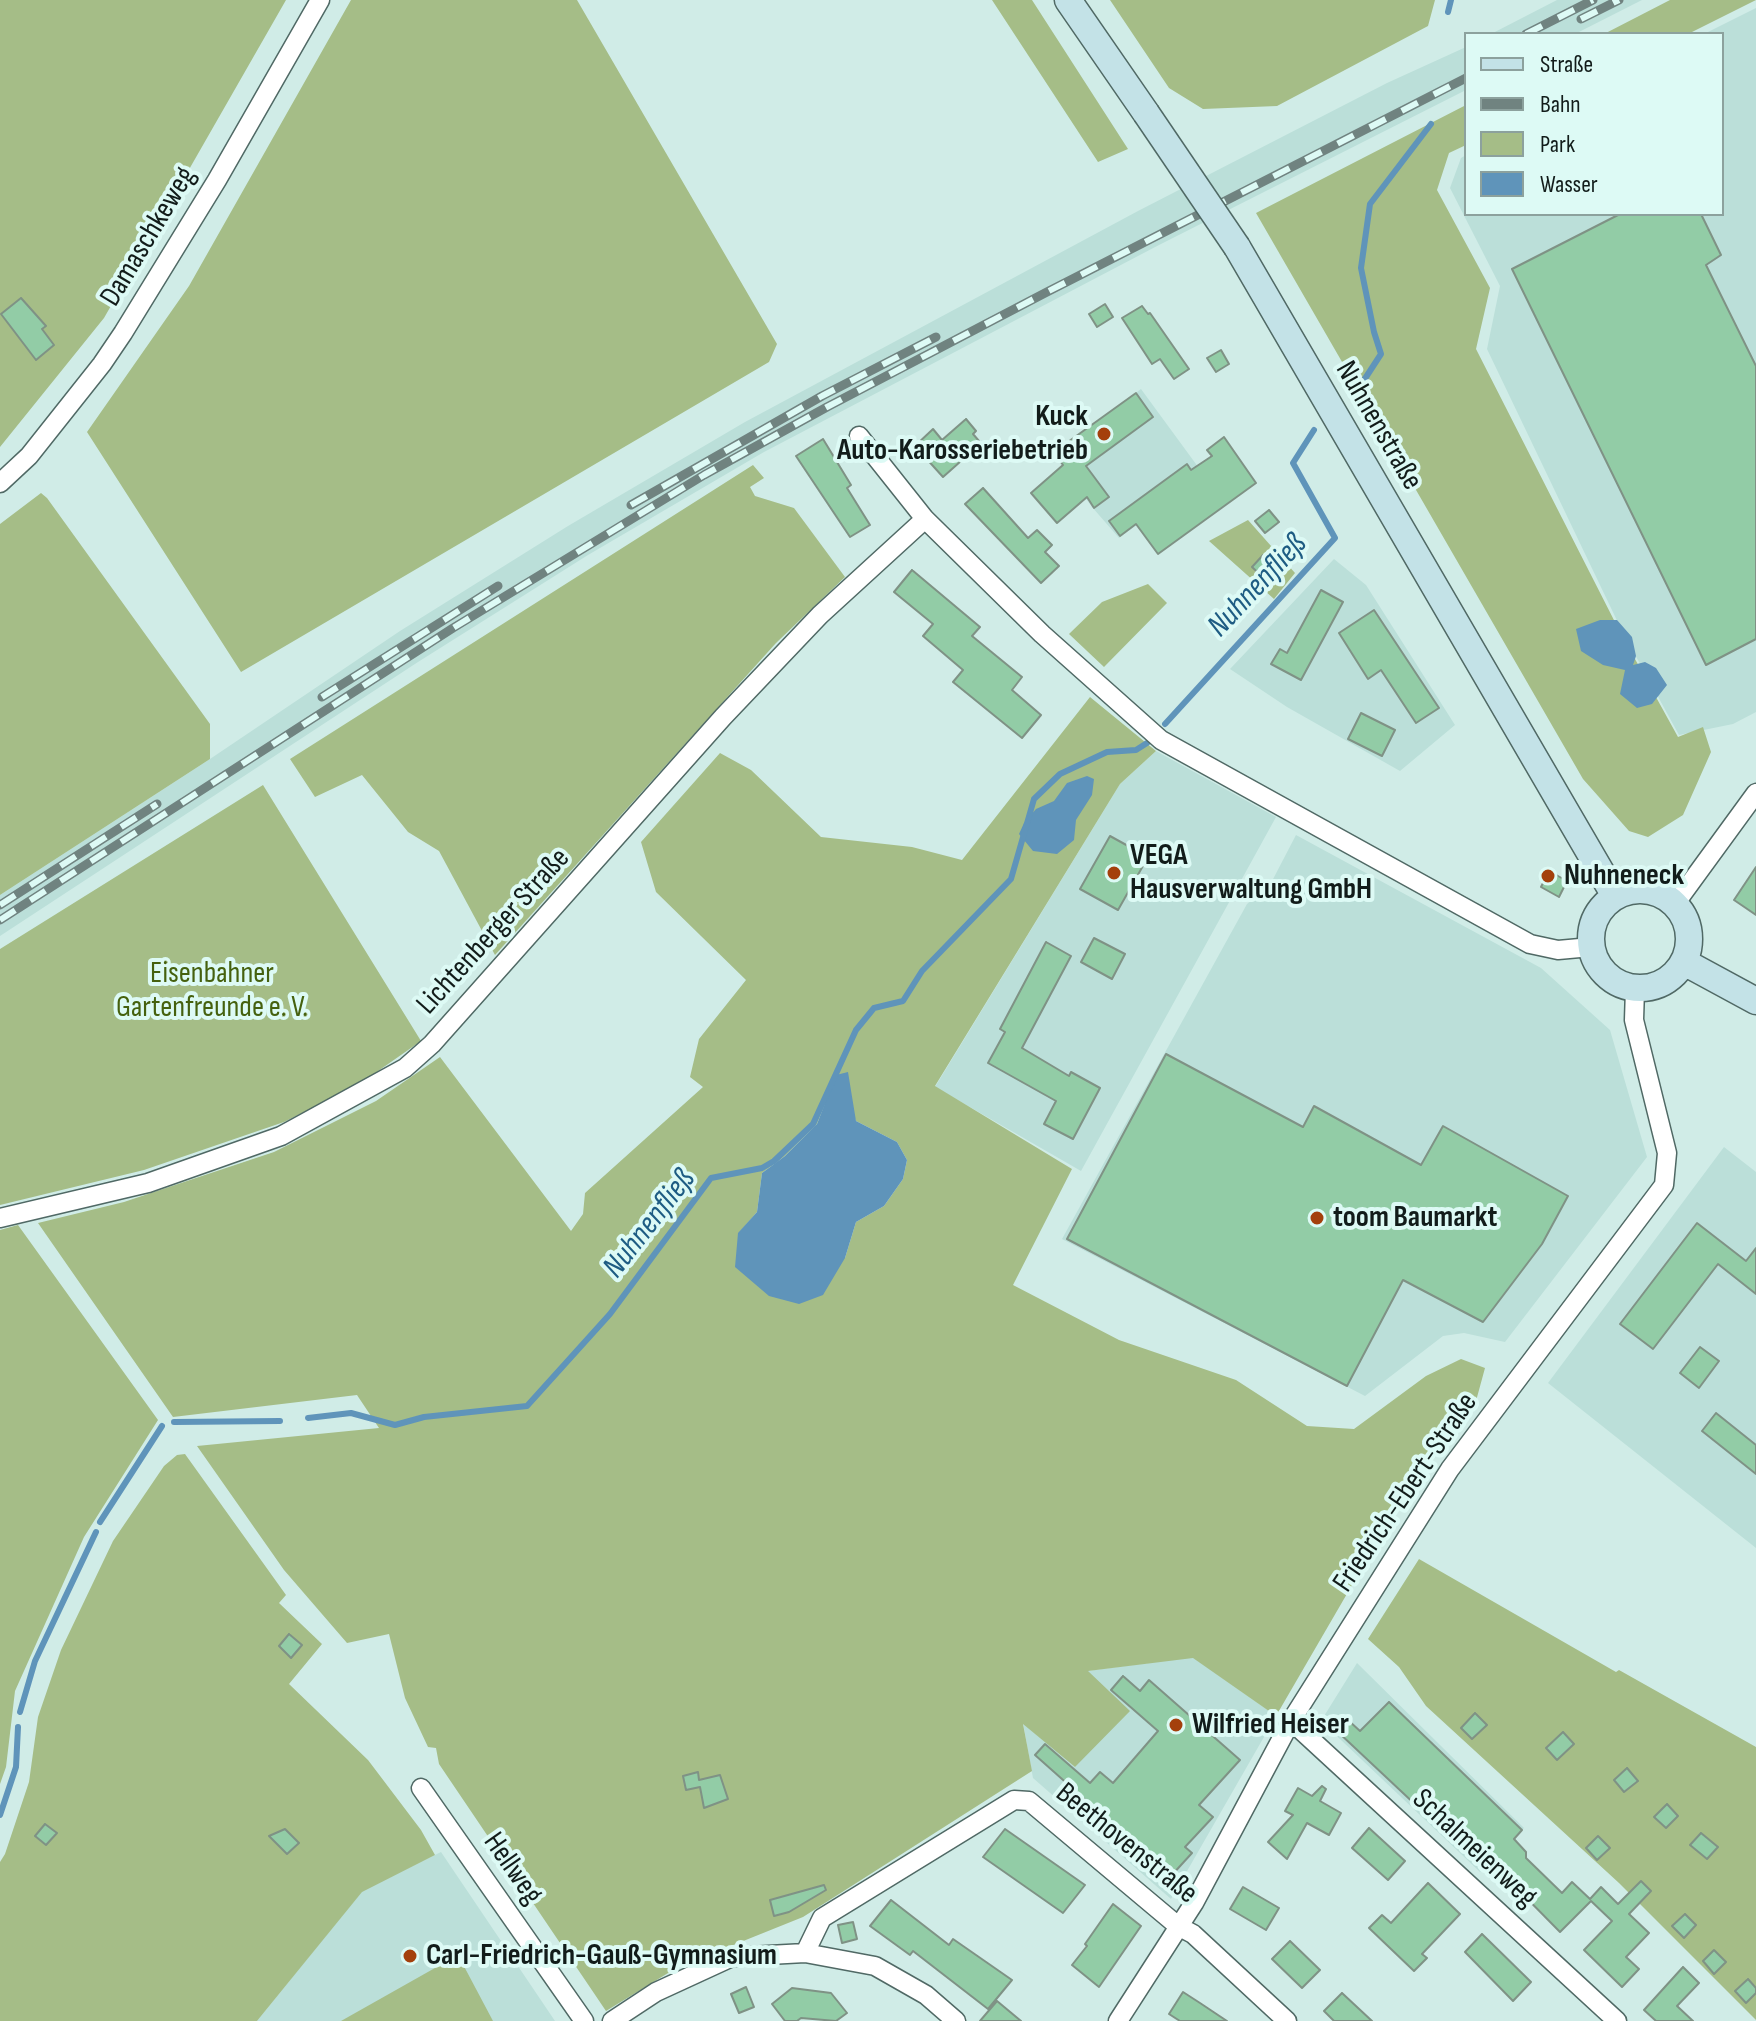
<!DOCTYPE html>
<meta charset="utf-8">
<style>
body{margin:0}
#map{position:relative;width:1756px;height:2021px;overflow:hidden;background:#d0ece7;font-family:"Sofia Sans Condensed",sans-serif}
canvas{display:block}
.legend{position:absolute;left:1464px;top:32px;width:260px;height:184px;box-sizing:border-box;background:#ddfaf5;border:2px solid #8ca19d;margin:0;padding:10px 14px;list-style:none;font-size:24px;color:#121c1a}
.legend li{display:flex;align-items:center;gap:16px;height:40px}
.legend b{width:40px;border:2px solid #8ca19d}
</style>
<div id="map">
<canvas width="1756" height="2021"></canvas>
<ul class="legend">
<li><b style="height:10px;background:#c3e2e7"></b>Straße</li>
<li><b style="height:10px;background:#708380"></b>Bahn</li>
<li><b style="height:22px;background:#a5bd87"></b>Park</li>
<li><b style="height:22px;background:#5f94ba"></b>Wasser</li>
</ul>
</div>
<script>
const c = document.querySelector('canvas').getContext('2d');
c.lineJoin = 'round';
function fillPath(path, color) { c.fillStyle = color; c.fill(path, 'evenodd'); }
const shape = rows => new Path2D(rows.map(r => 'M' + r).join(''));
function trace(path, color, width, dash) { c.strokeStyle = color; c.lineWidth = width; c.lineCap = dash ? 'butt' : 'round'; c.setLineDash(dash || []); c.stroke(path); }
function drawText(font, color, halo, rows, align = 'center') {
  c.font = font + ' "Sofia Sans Condensed",sans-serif'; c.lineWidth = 8; c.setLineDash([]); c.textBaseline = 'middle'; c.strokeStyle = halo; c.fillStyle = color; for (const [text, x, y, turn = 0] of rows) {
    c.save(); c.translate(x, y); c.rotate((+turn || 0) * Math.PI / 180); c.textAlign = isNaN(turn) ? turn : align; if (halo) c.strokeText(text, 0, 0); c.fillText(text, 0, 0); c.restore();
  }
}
fillPath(shape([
 [1557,0,1642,0,1575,34,1491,34],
 [1756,8,1756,712,1733,724,1679,735,1622,631,1487,349,1500,286,1450,188,1461,158,1466,155,1466,214,1722,214,1722,34,1704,34],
 [1466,47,1466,90,1159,245,764,452,588,555,418,662,0,936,0,895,210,759,400,631,568,526,745,422,1138,211,1387,83],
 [1141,389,1204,475,1119,538,1092,507,1053,453],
 [1334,559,1366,585,1455,725,1400,771,1287,707,1230,669],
 [1156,751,1276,817,1081,1171,935,1087,1120,784],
 [1296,835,1541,968,1610,1030,1647,1157,1505,1342,1464,1333,1443,1336,1365,1396,1062,1239,1247,904,1271,883],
 [1724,1147,1756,1172,1756,1548,1548,1383],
 [1193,1657,1276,1716,1171,1899,1033,1778,1023,1723,1075,1767,1087,1671],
 [1357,1663,1524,1828,1480,1872,1321,1721],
 [441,1852,555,2021,257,2021,362,1891]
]), '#bbdfd9');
fillPath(shape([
 [0,0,286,0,104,318,0,447],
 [351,0,577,0,777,344,769,362,241,672,87,432,189,286],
 [992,0,1032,0,1128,149,1098,162],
 [1110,0,1435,0,1428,26,1277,106,1203,109,1169,88],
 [1670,0,1756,0,1688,34,1604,34],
 [1466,105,1466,145,1449,153,1437,190,1490,288,1476,349,1619,630,1678,737,1703,727,1711,752,1683,815,1648,837,1629,831,1583,779,1256,213],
 [753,465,764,478,750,487,755,496,794,508,845,577,776,643,495,955,439,851,408,832,362,775,315,797,290,759],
 [41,493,47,498,210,724,210,759,0,895,0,524],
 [1248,520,1295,573,1274,599,1209,541],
 [1148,584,1167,603,1104,667,1069,634,1102,602],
 [1090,697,1156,751,1120,784,935,1086,1072,1169,1013,1285,1119,1340,1236,1380,1307,1426,1354,1429,1426,1376,1461,1359,1485,1368,1476,1401,1391,1518,1276,1716,1193,1658,1088,1671,1130,1711,1075,1767,1023,1724,1032,1771,803,1917,706,1956,691,1959,606,2011,439,1764,436,1748,428,1747,405,1698,389,1634,347,1643,284,1570,197,1446,379,1428,357,1395,173,1417,38,1223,124,1202,274,1152,376,1101,440,1057,571,1231,583,1214,585,1193,703,1087,690,1077,699,1039,746,980,656,892,641,842,720,753,751,770,821,837,912,847,962,860],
 [836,1075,856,1121,897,1142,907,1160,903,1179,884,1206,856,1222,845,1258,738,1234,757,1212,762,1173,785,1156,817,1124],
 [263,785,421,1041,358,1085,284,1122,144,1170,0,1205,0,949],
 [18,1225,158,1420,84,1537,15,1691,6,1767,0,1784,0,1230],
 [185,1454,286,1595,279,1603,322,1644,289,1684,368,1760,421,1830,435,1855,362,1892,257,2021,0,2021,0,1862,5,1854,29,1782,38,1717,61,1650,113,1541,164,1466,177,1455],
 [1419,1559,1616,1672,1619,1670,1756,1747,1756,2020,1619,1883,1426,1706,1399,1667,1368,1639],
 [458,1955,493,2021,341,2021]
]), '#a5bd87');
fillPath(shape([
 [1600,620,1617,620,1632,637,1636,656,1633,665,1645,662,1656,668,1667,685,1652,704,1637,708,1620,694,1625,670,1603,665,1581,651,1576,629],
 [1087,776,1094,779,1092,795,1076,820,1074,840,1057,854,1033,851,1019,834,1024,823,1036,809,1054,801,1067,783],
 [848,1072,856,1121,897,1142,907,1160,903,1179,884,1206,856,1222,845,1258,823,1295,799,1304,769,1296,735,1267,738,1233,757,1212,762,1173,785,1156,817,1124,836,1075]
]), '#5f94ba');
trace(shape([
 [1448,12,1451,0],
 [1355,394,1381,354,1374,332,1361,268,1370,204,1431,124],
 [1165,724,1335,538,1293,463,1314,430],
 [308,1418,351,1413,395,1425,424,1417,527,1406,610,1314,711,1178,762,1168,774,1161,813,1124,856,1030,874,1008,903,1001,922,971,1011,879,1034,799,1060,774,1107,752,1136,750,1147,743],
 [174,1422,280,1421],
 [100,1522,162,1426],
 [20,1712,35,1661,96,1532],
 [0,1815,16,1767,18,1727]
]), '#5f94ba', 6);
const building = shape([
 [1620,214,1701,214,1721,255,1706,265,1756,366,1756,639,1706,665,1512,269,1620,214],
 [21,298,46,326,42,329,54,345,36,360,1,314,21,298],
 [1105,304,1113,317,1097,327,1089,314,1105,304],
 [1142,306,1148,314,1150,313,1189,369,1174,379,1160,359,1152,364,1122,318,1142,306],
 [1221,350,1229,364,1216,372,1207,358,1221,350],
 [1136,393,1153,417,1086,466,1109,497,1094,508,1087,497,1057,523,1031,493,1063,465,1054,452,1136,393],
 [966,419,976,431,973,434,979,441,959,458,961,461,943,477,915,446,933,429,942,440,966,419],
 [1224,437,1256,483,1158,554,1136,524,1120,536,1109,521,1187,464,1191,470,1212,456,1207,450,1224,437],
 [823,439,851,485,847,488,870,525,850,537,796,456,823,439],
 [983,488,1028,538,1037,530,1052,545,1045,552,1059,566,1041,583,965,504,983,488],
 [1269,510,1279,522,1265,533,1255,521,1269,510],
 [1263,555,1282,572,1270,584,1252,567,1263,555],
 [912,570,980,627,972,636,1022,677,1012,690,1041,715,1022,738,953,682,963,670,923,636,933,624,894,592,912,570],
 [1321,590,1343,602,1301,680,1271,664,1280,649,1287,653,1321,590],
 [1374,610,1439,708,1416,723,1381,670,1368,679,1339,633,1374,610],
 [1361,713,1395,730,1382,756,1348,739,1361,713],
 [1110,836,1148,857,1118,910,1080,889,1110,836],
 [1756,867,1756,915,1734,900,1756,867],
 [1549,871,1567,881,1559,897,1541,887,1549,871],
 [1094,938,1125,954,1112,979,1081,962,1094,938],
 [1046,942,1071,956,1022,1048,1069,1076,1071,1072,1100,1088,1073,1139,1044,1124,1056,1101,988,1063,1005,1032,1000,1029,1046,942],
 [1166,1054,1303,1127,1314,1106,1421,1165,1443,1126,1568,1196,1542,1244,1483,1322,1403,1280,1347,1386,1067,1239,1166,1054],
 [1697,1223,1746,1261,1756,1248,1756,1294,1718,1264,1653,1349,1620,1324,1697,1223],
 [1700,1347,1719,1361,1699,1388,1680,1373,1700,1347],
 [1716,1413,1756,1445,1756,1474,1702,1431,1716,1413],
 [289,1634,302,1645,291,1658,279,1646,289,1634],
 [1123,1676,1140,1691,1149,1680,1240,1760,1199,1805,1213,1817,1185,1847,1192,1853,1171,1876,1035,1755,1045,1744,1090,1783,1100,1772,1113,1783,1158,1731,1111,1690,1123,1676],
 [1389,1702,1522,1830,1514,1839,1526,1852,1526,1858,1562,1893,1572,1882,1590,1899,1601,1887,1618,1904,1641,1881,1651,1891,1629,1914,1649,1933,1626,1957,1639,1969,1622,1987,1584,1950,1612,1921,1591,1901,1560,1932,1491,1862,1484,1869,1338,1732,1349,1721,1360,1731,1389,1702],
 [1475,1713,1487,1725,1472,1739,1461,1728,1475,1713],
 [1563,1732,1574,1744,1557,1760,1546,1748,1563,1732],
 [1627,1768,1638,1781,1624,1792,1614,1780,1627,1768],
 [698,1772,699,1780,720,1775,728,1799,704,1808,700,1787,686,1790,683,1776,698,1772],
 [1322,1786,1326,1789,1320,1801,1341,1813,1329,1835,1307,1823,1287,1859,1268,1842,1293,1815,1285,1811,1298,1788,1312,1796,1322,1786],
 [1667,1804,1678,1816,1666,1828,1654,1817,1667,1804],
 [45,1824,57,1833,46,1845,35,1836,45,1824],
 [1369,1828,1405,1861,1388,1880,1352,1848,1369,1828],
 [285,1829,299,1843,287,1854,269,1836,285,1829],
 [1005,1829,1085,1885,1063,1913,983,1857,1005,1829],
 [1701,1833,1718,1847,1707,1859,1690,1845,1701,1833],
 [1598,1836,1610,1848,1597,1860,1586,1848,1598,1836],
 [1428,1883,1460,1914,1422,1954,1427,1958,1414,1971,1369,1928,1382,1915,1391,1923,1428,1883],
 [824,1885,826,1890,789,1912,774,1916,770,1900,824,1885],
 [1243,1887,1279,1908,1266,1930,1230,1909,1243,1887],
 [891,1900,949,1945,953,1939,1012,1980,988,2009,913,1951,910,1955,870,1926,891,1900],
 [1113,1904,1141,1926,1099,1987,1072,1965,1087,1946,1085,1944,1113,1904],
 [1685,1914,1696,1925,1684,1938,1672,1926,1685,1914],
 [853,1922,857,1939,842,1943,838,1925,853,1922],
 [1482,1934,1531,1982,1513,2001,1465,1952,1482,1934],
 [1290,1941,1320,1970,1302,1988,1272,1959,1290,1941],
 [1714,1950,1726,1962,1714,1974,1703,1961,1714,1950],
 [1683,1967,1699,1983,1677,2006,1693,2021,1656,2021,1644,2010,1683,1967],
 [1748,1979,1756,1988,1756,1993,1746,2003,1735,1991,1748,1979],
 [746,1987,754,2007,739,2013,731,1994,746,1987],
 [792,1988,831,1993,847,2013,836,2021,801,2018,797,2021,785,2021,772,2004,792,1988],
 [1183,1992,1200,2003,1227,2021,1180,2021,1169,2014,1183,1992],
 [1342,1993,1372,2021,1334,2021,1324,2011,1342,1993],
 [997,2001,1021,2021,980,2021,997,2001]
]);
fillPath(building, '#92cca6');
trace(building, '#7f9285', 2);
const minor = shape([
 [859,436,925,519,1042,634,1161,740,1530,944,1558,950,1591,947],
 [0,483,29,456,102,364,123,333,217,180,320,0],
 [1675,904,1756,793],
 [0,1218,148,1183,281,1136,405,1068,432,1044,723,717,820,615,925,519],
 [1291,1721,1617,2021],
 [421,1788,584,2021],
 [805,1953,822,1918,1014,1800,1029,1801,1178,1926,1193,1934,1287,2021],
 [612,2021,656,1992,732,1957,805,1953,875,1966,926,1995,956,2021],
 [1118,2021,1194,1903,1291,1721,1450,1469,1664,1185,1667,1153,1634,1020,1635,989]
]);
const secondary = shape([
 [1068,0,1146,113],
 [1237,247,1615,896],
 '1591 939a49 49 0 1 1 98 0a49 49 0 1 1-98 0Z',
 [1684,962,1756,1001]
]);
trace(minor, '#506965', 21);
trace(secondary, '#506965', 29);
trace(minor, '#fff', 18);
trace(secondary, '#c3e2e7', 26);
const rail = shape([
 [1581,19,1619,0],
 [1526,34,1593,0],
 [631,505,822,396,936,337],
 [322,697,498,586],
 [0,905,157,804],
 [0,920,453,628,704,475,827,407,1045,293,1466,78]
]);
trace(rail, '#708380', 9);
trace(rail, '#ddfaf5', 6, [18]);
const secondaryBridge = shape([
 [1146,113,1237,247]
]);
trace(secondaryBridge, '#506965', 29, []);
trace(secondaryBridge, '#c3e2e7', 26);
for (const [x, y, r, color] of [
 [1104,434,8,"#a4400c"],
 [1114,873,8,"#a4400c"],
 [1548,876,8,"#a4400c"],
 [1317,1218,8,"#a4400c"],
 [1176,1725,8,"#a4400c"],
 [410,1956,8,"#a4400c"]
]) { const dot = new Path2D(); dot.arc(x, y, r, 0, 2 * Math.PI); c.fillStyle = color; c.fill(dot); trace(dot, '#ddfaf5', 3); }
drawText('30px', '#121c1a', '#ddfaf5', [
 ["Damaschkeweg",149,237,-59],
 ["Nuhnenstraße",1378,426,60],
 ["Lichtenberger Straße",494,932,-48],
 ["Friedrich-Ebert-Straße",1406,1493,-56],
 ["Beethovenstraße",1126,1844,39],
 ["Schalmeienweg",1474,1849,43],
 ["Hellweg",512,1869,55]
]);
drawText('bold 30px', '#121c1a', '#ddfaf5', [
 ["Kuck",1088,417,"right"],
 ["Auto-Karosseriebetrieb",1088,451,"right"],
 ["VEGA",1130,856],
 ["Hausverwaltung GmbH",1130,890],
 ["Nuhneneck",1564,876],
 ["toom Baumarkt",1333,1218],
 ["Wilfried Heiser",1192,1725],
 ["Carl-Friedrich-Gauß-Gymnasium",426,1956]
], 'left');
drawText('30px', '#45610e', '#ddfaf5', [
 ["Eisenbahner",212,974],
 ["Gartenfreunde e. V.",212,1008]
]);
drawText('italic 32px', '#1e5c83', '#ddfaf5', [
 ["Nuhnenfließ",1258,586,-47],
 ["Nuhnenfließ",650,1224,-52]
]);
</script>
